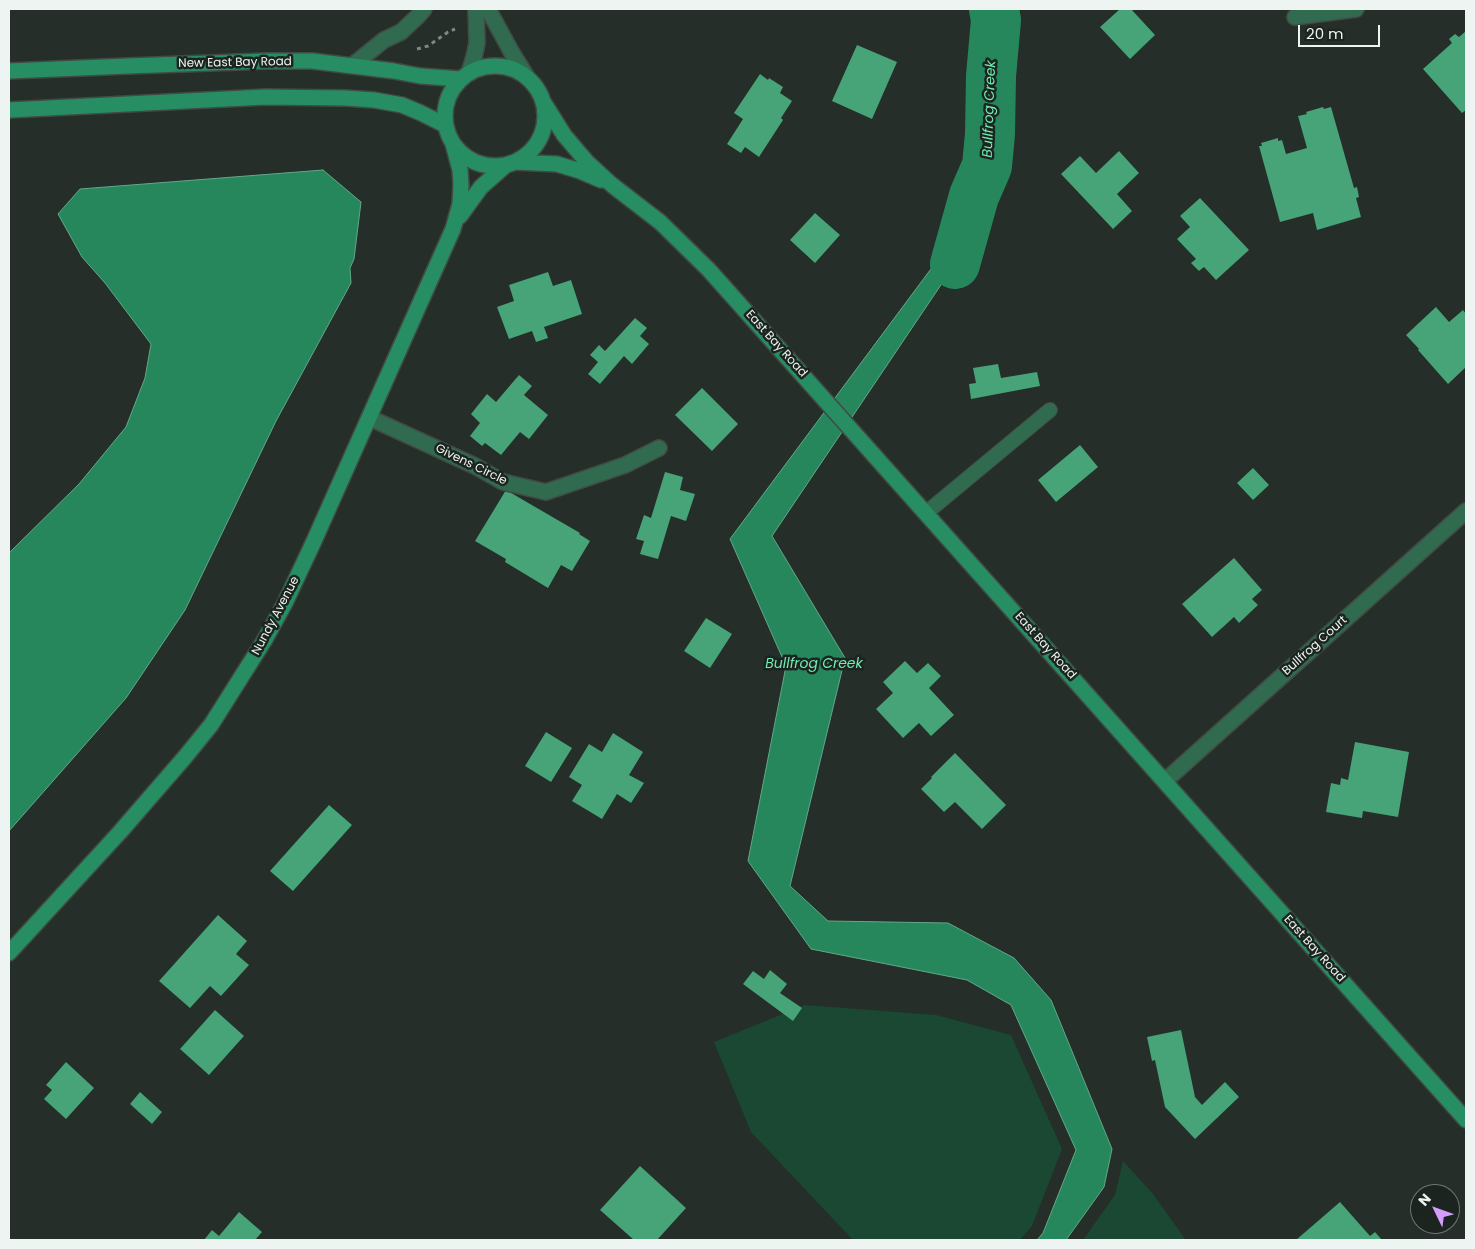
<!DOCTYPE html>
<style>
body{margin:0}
#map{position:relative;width:1475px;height:1249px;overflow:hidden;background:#252e29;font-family:Poppins,sans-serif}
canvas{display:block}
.frame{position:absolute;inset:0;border:10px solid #eef4f1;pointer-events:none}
.north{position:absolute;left:1410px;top:1184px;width:50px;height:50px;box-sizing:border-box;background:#1c2420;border:1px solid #707774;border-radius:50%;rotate:312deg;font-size:14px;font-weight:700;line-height:20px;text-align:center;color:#eef4f1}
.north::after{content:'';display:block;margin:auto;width:18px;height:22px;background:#d49cfb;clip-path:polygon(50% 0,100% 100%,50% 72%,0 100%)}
.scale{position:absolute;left:1298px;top:25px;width:82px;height:22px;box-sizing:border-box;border:2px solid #eef4f1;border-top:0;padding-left:6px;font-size:15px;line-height:18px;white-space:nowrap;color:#eef4f1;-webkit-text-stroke:4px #1c2420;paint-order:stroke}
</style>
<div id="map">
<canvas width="1475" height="1249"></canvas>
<div class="frame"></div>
<div class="north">N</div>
<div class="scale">20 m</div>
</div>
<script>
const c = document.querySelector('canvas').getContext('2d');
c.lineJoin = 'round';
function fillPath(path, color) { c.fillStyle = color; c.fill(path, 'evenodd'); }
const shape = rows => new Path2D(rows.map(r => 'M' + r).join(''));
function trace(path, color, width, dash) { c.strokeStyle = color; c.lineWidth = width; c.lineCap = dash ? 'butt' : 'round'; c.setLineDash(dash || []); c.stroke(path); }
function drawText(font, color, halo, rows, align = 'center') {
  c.font = font + ' Poppins,sans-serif'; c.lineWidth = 5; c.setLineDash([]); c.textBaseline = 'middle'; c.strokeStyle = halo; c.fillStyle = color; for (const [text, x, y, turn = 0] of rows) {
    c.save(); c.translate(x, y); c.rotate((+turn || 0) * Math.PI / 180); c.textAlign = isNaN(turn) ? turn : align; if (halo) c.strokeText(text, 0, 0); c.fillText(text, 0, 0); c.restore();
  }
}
fillPath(shape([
 [805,1005,936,1015,1011,1035,1062,1149,1032,1226,1020,1240,853,1240,751,1132,714,1042],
 [1123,1161,1153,1194,1186,1240,1083,1240,1115,1195]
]), '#1a4833');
const water = shape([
 [323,170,361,202,354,259,350,268,351,283,276,421,185,610,126,698,9,831,9,553,79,484,126,427,145,378,151,344,105,283,82,257,58,214,80,189,323,170],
 [948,246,955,264,772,536,845,658,790,886,828,921,948,923,1014,958,1051,1000,1112,1149,1104,1187,1066,1240,1037,1240,1043,1233,1076,1150,1011,1005,967,980,811,949,748,861,786,666,730,539,948,246]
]);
fillPath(water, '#26875d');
trace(water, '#62a889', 1);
trace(shape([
 [955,264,974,196,987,166,990,134,991,76,996,20,994,9]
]), '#26875d', 50);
fillPath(shape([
 [1120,9,1131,9,1155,35,1130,59,1100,27],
 [1466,31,1466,110,1462,113,1423,69,1452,43,1449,39,1455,34,1459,37],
 [857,45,897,62,872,119,832,101],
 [760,74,768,80,769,78,783,87,780,93,792,101,781,118,783,120,759,157,745,147,741,153,727,144,743,119,734,113],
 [1323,107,1324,109,1331,107,1354,188,1357,187,1359,197,1356,198,1361,217,1317,230,1313,213,1280,222,1259,146,1262,146,1261,143,1278,138,1278,141,1282,140,1286,154,1307,148,1298,116,1307,114,1306,112],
 [1119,151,1139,173,1117,194,1132,211,1113,229,1061,174,1080,156,1096,173],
 [1200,198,1249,250,1216,280,1204,267,1199,271,1191,263,1196,259,1177,239,1190,227,1180,216],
 [815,213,840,235,815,263,790,240],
 [548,272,553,286,571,280,582,314,544,327,548,338,536,342,532,331,509,339,497,307,514,301,509,285],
 [1436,307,1449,322,1463,310,1466,314,1466,367,1448,384,1418,350,1419,349,1406,335],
 [635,318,647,328,640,336,649,344,632,364,624,356,600,384,588,374,598,362,590,355,599,345,605,351],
 [998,364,1001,378,1037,372,1040,386,971,399,969,384,976,383,973,368],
 [519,375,532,386,524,395,548,415,529,439,520,432,501,455,485,443,482,446,470,436,480,423,471,414,487,394,496,402],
 [702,388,738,424,712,451,675,415],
 [1080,445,1098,467,1056,502,1038,480],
 [1253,468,1269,485,1253,500,1237,483],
 [665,472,683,477,680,490,695,494,686,521,671,516,658,559,640,554,644,541,636,539,644,515,651,518],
 [506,490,580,533,579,534,590,541,572,571,561,565,548,588,505,562,506,559,475,541],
 [1234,558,1262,590,1252,599,1258,605,1239,623,1234,617,1212,637,1182,604],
 [706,618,732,634,710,668,684,651],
 [905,661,917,673,928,663,941,676,929,688,954,715,931,736,919,723,903,738,876,709,893,693,883,682],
 [546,732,572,748,551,782,525,766],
 [613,733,643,752,629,775,644,783,631,803,617,794,602,819,572,801,582,785,569,777,589,744,602,752],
 [1355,742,1409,752,1398,817,1363,811,1362,818,1326,812,1331,783,1340,785,1341,778,1348,780],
 [955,753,1006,805,982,829,955,802,944,812,921,789,932,778,931,777],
 [329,805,352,825,293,891,270,871],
 [218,915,247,941,236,954,249,965,221,996,210,986,190,1008,159,981],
 [770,970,787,984,780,993,802,1008,793,1021,743,984,753,971,764,979],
 [215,1010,244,1036,209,1075,180,1049],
 [1181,1030,1195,1097,1202,1105,1225,1082,1239,1097,1195,1139,1165,1107,1155,1060,1152,1061,1147,1037],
 [66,1062,94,1088,66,1119,44,1099,52,1090,46,1085],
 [140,1092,162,1112,152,1124,130,1104],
 [640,1166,686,1208,657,1240,634,1240,600,1210],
 [1340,1202,1370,1236,1375,1232,1382,1240,1296,1240],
 [239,1212,262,1232,255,1240,204,1240,212,1230,219,1236]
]), '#47a378');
const lane = shape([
 [926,513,1050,410]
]);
const street = shape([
 [488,9,512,53,527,77],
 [1295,17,1356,9],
 [353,65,384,40,401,32,417,17,424,9],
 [469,73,474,57,477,43,476,9],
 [370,418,475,466,503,482,546,492,625,465,659,448],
 [1165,781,1466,511]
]);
const secondary = shape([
 '445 116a50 50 0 1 1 100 0a50 50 0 1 1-100 0Z',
 [9,71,128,66,265,61,312,61,394,71,420,76,461,79],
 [544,103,564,135,587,162,612,185,660,222,709,270,1466,1120],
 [9,110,265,97,345,98,374,100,402,105,421,113,445,125],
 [515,162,557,164,580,171,601,180],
 [460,216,481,187,506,165],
 [9,953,120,832,185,757,211,725,264,641,285,603,314,541,453,229,460,204,461,185,460,170,453,144]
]);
trace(lane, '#414a45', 16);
trace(street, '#414a45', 18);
trace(secondary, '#414a45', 18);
trace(shape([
 [417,49,428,46,448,32,455,29]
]), '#7f8783', 3, [4, 4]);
trace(lane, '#316b4f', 14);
trace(street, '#316b4f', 15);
trace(secondary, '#268e62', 15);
drawText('12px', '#eef4f1', '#1c2420', [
 ["New East Bay Road",235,63,-1],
 ["East Bay Road",776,344,48],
 ["Givens Circle",471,465,26],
 ["Nundy Avenue",276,616,-62],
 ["East Bay Road",1045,646,48],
 ["Bullfrog Court",1315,646,-42],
 ["East Bay Road",1314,949,48]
]);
drawText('italic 14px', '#71ecb1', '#1c2420', [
 ["Bullfrog Creek",990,109,-88],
 ["Bullfrog Creek",814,664]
]);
</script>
